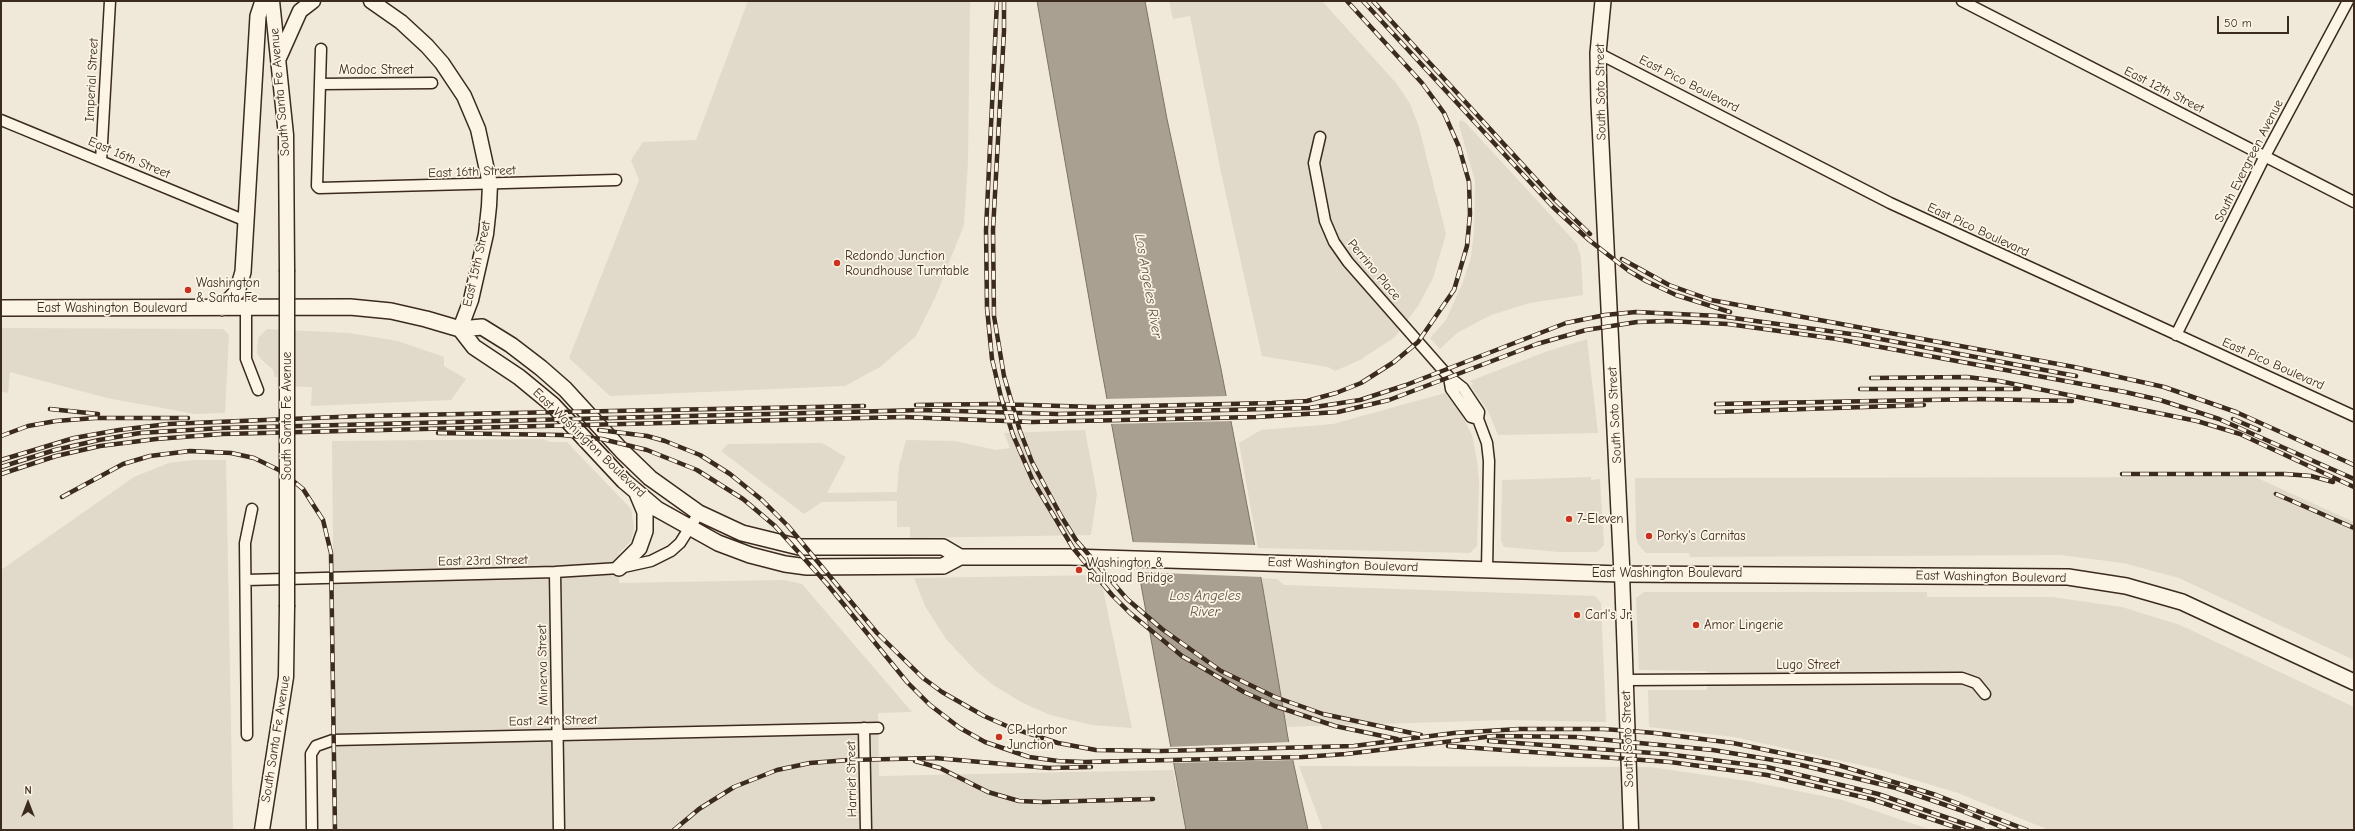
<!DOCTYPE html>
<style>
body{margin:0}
#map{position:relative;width:2355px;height:831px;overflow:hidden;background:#f0e9d9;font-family:"Comic Neue",sans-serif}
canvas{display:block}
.frame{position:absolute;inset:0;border:2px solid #3b2a1e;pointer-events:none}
.north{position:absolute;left:8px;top:783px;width:40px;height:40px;-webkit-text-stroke:3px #fcf5e5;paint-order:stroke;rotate:0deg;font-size:11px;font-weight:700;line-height:16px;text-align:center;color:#3b2a1e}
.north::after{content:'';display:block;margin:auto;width:14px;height:18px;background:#3b2a1e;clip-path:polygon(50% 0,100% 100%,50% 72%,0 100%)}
.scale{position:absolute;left:2217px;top:16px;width:72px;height:18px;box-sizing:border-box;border:2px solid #3b2a1e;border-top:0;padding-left:5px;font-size:12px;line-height:14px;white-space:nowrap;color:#3b2a1e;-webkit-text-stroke:3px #fcf5e5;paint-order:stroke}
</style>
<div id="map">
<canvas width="2355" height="831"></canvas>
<div class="frame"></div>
<div class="north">N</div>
<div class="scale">50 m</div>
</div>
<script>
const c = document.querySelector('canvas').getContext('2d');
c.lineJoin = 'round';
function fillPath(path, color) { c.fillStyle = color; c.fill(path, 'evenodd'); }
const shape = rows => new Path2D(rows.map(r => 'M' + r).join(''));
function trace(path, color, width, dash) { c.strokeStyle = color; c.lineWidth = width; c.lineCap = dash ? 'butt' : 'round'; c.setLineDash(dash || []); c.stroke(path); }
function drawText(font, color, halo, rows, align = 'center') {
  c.font = font + ' "Comic Neue",sans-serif'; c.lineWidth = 3.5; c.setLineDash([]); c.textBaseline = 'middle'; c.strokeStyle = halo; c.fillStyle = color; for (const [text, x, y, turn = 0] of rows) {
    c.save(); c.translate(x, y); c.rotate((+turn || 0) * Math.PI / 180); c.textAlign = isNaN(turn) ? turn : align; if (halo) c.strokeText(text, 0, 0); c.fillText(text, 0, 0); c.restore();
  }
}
fillPath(shape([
 [748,1,970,1,968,162,964,225,935,298,916,336,880,367,845,386,610,396,569,358,639,180,631,160,643,142,696,140],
 [1169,1,1322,1,1397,84,1410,104,1419,127,1446,234,1433,278,1418,306,1395,337,1360,360,1335,371,1328,367,1262,356,1222,177,1190,16,1173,19],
 [1460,120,1465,122,1577,244,1581,258,1583,295,1530,303,1491,315,1457,333,1440,349,1430,338,1446,320,1463,282,1471,257,1474,232,1475,181,1459,125],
 [1,328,223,329,229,335,225,413,195,414,107,398,10,372,8,393,1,391],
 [267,329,349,333,398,341,444,357,444,366,466,379,451,400,311,406,312,387,277,386,278,377,275,377,273,370,260,358,257,353,258,338],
 [1587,339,1598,433,1498,435,1488,411,1470,385,1473,384,1470,381,1545,352],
 [1445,393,1462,415,1472,435,1477,460,1479,483,1477,546,1470,553,1258,548,1239,443,1261,430,1333,424],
 [1085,430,1097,494,1091,535,910,538,910,527,897,527,897,501,822,502,804,514,721,451,728,444,822,443,846,457,827,493,897,492,899,466,906,440,955,441,996,450,1010,448,1004,433],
 [543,439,550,442,567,442,631,509,634,528,631,541,619,553,619,583,785,580,802,584,912,712,878,713,879,776,1173,770,1186,830,336,830,332,441],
 [193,460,226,460,233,830,1,830,1,570,134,477,169,463],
 [1591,477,1591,480,1600,479,1604,545,1597,552,1559,552,1504,547,1501,541,1502,480],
 [2255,477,2354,522,2354,660,2179,578,2123,563,2060,555,1690,557,1689,553,1646,553,1638,544,1636,537,1635,478],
 [1100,575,1132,728,1092,725,1050,715,1023,703,993,685,974,669,946,639,925,606,914,578],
 [1261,578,1277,579,1284,585,1595,596,1601,603,1606,722,1506,720,1283,727],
 [1644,592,1927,592,1927,597,2052,597,2122,607,2180,625,2354,707,2354,830,2049,830,1958,793,1878,769,1734,737,1649,727,1648,690,1707,690,1707,671,1639,670,1636,598],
 [1299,766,1650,767,1748,781,1843,800,1931,830,1323,830]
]), '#e1d9c9');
const water = shape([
 [1037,1,1145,1,1167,119,1221,369,1263,589,1288,738,1308,830,1186,830,1098,350,1037,1]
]);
fillPath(water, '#aaa091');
trace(water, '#7e7163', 1);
fillPath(shape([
 [1228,396,1233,421,1109,424,1104,399],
 [1130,542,1257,545,1263,577,1136,572],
 [1291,742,1295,760,1170,763,1167,747]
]), '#f0e9d9');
const minor = shape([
 [1962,1,2354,202],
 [321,49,317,186,319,188,616,180],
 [1598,53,1890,203,2354,416],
 [320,84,432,83],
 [1,120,246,221],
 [1320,137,1314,163,1325,221,1334,242,1348,262,1449,377,1463,388,1479,412,1478,419,1487,443,1489,461,1487,570],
 [101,161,110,1],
 [246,308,246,359,258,390],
 [2176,335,2265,156,2348,1],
 [1449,377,1451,389,1471,417,1478,419],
 [555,572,559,830],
 [246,580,555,572,619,568,651,561,671,551,680,543,699,513],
 [1626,680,1962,678,1976,683,1985,694],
 [864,728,866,830],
 [247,735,245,543,252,509],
 [312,830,311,754,316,746,333,740,878,728]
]);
const secondary = shape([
 [272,1,286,135,287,270],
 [371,1,401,22,427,46,442,63,464,96,478,129,490,184,489,206,486,234,471,300,460,329],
 [279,58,300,11,313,1],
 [1622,574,1631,830],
 [262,830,286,677,287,607]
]);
const primary = shape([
 [1603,1,1598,53,1599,103,1622,574],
 [1,308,350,307,391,311,426,319,460,329,482,327,511,345,541,368,565,389,622,451,650,478,699,513,742,533,799,547,943,547,960,557],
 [222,308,237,292,243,272,258,16,263,1],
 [460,329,474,347,519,377,553,405,624,481,657,509,718,543,750,555,785,564,807,567,943,566,960,557,1070,557,1622,574,2068,577,2126,586,2182,602,2354,682],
 [619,568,639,548,645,531,645,512,637,493]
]);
trace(minor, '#3b2a1e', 13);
trace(secondary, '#3b2a1e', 17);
trace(primary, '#3b2a1e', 18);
trace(minor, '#fcf5e5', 10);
trace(secondary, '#fcf5e5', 14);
trace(primary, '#fcf5e5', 15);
const rail = shape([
 [997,1,986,230,987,308,992,359,1001,397,1013,435,1033,481,1073,548,1112,595,1130,613,1182,656,1244,692,1275,706,1335,726,1397,739],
 [1004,1,1004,31,993,230,994,316,1004,376,1020,431,1032,462,1061,516,1076,540,1127,599,1162,629,1221,671,1275,697,1323,714,1421,735],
 [1363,1,1554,208,1589,240,1629,271,1646,281,1676,295,1730,312],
 [1373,1,1555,200,1590,234],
 [1622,259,1669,285,1711,300,2074,367,2164,387,2236,412,2354,465],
 [1854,334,2076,376],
 [1871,378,1967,377,1999,381,2197,421,2240,434,2354,487],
 [1860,389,2019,389],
 [1716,404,1980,399,2072,401],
 [916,405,994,404,1095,407,1272,403,1307,401,1336,393,1361,383,1394,362,1418,342,1454,290,1467,246,1470,214,1469,182,1459,147,1444,113,1422,83,1347,1],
 [50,409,98,414],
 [1716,412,1924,405],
 [2233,419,2259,430],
 [599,430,647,436,665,441,700,455,730,474,762,500,788,526,877,633,923,678,942,692,984,716,1009,727,1058,743,1096,750,1161,751,1354,746,1454,733,1519,729,1604,729,1655,733,1733,743,1838,765,1936,795,2027,830],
 [438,433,562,435,602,439,647,450,697,470,743,499,775,526,827,584,907,682,930,705,960,728,985,742,1029,757,1058,761,1084,762,1302,757,1346,754,1494,736,1576,737,1713,750,1797,764,1896,788,1960,810,2009,830],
 [1,436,28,426,56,421,95,418,188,418],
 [1,460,74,438,119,430,168,424,362,416,864,406],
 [1,467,55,450,99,440,140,433,222,428,923,410,1058,414,1309,408,1360,400,1406,385,1566,323,1605,315,1636,312,1719,316,1858,335],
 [1,474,56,456,100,446,156,439,222,434,903,417,1032,422,1256,417,1338,412,1389,400,1537,344,1586,330,1637,322,1668,321,1728,324,1837,339,2125,392,2160,400,2219,419,2354,479],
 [2122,474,2285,474,2311,476,2333,482],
 [2276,494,2354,528],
 [62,497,123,464,150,456,190,451,231,453,254,458,281,471,303,489,323,520,331,553,335,830],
 [1489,741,1666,754,1767,767,1878,794,1983,830],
 [1448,746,1670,762,1767,775,1871,799,1964,830],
 [915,761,940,768,988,792,1019,801,1043,802,1153,799],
 [674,830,699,809,734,787,777,770,810,763,849,760,935,758,1049,768,1091,767]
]);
trace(rail, '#3b2a1e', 4.5);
trace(rail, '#fcf5e5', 3, [9]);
const secondaryBridge = shape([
 [287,607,287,270]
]);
trace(secondaryBridge, '#3b2a1e', 17, []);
trace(secondaryBridge, '#fcf5e5', 14);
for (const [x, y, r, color] of [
 [837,263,4,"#c8321e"],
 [188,290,4,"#c8321e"],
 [1569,519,4,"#c8321e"],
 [1649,536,4,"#c8321e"],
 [1079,570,4,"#c8321e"],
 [1577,615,4,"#c8321e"],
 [1696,625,4,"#c8321e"],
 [999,737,4,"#c8321e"]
]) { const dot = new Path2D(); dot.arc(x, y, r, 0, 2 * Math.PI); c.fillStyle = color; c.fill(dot); trace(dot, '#fcf5e5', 1.5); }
drawText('13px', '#3b2a1e', '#fcf5e5', [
 ["Modoc Street",376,70],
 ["Imperial Street",92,80,-87],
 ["East Pico Boulevard",1689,84,27],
 ["East 12th Street",2164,90,27],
 ["South Santa Fe Avenue",280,92,-95],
 ["South Soto Street",1601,92,-91],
 ["East 16th Street",129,158,23],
 ["South Evergreen Avenue",2249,161,-63],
 ["East 16th Street",472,172,-2],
 ["East Pico Boulevard",1978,230,25],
 ["East 15th Street",477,264,-77],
 ["Perrino Place",1374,270,50],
 ["East Washington Boulevard",112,308],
 ["East Pico Boulevard",2273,364,24],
 ["South Soto Street",1615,415,-93],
 ["South Santa Fe Avenue",287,416,-90],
 ["East Washington Boulevard",589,443,44],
 ["East 23rd Street",483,561,-1],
 ["East Washington Boulevard",1343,565,2],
 ["East Washington Boulevard",1667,573],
 ["East Washington Boulevard",1991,577,1],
 ["Minerva Street",543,665,-91],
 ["Lugo Street",1808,665],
 ["East 24th Street",553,721,-1],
 ["South Santa Fe Avenue",276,739,-81],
 ["South Soto Street",1628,739,-92],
 ["Harriet Street",852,779,-91]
]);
drawText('13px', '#3b2a1e', '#fcf5e5', [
 ["Redondo Junction",845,256],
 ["Roundhouse Turntable",845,271],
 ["Washington",196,283],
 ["& Santa Fe",196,298],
 ["7-Eleven",1577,519],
 ["Porky's Carnitas",1657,536],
 ["Washington &",1087,563],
 ["Railroad Bridge",1087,578],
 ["Carl's Jr.",1585,615],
 ["Amor Lingerie",1704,625],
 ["CP Harbor",1007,730],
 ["Junction",1007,745]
], 'left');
drawText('italic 14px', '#625346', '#fcf5e5', [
 ["Los Angeles River",1148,286,80],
 ["Los Angeles",1205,596],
 ["River",1205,612]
]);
</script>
